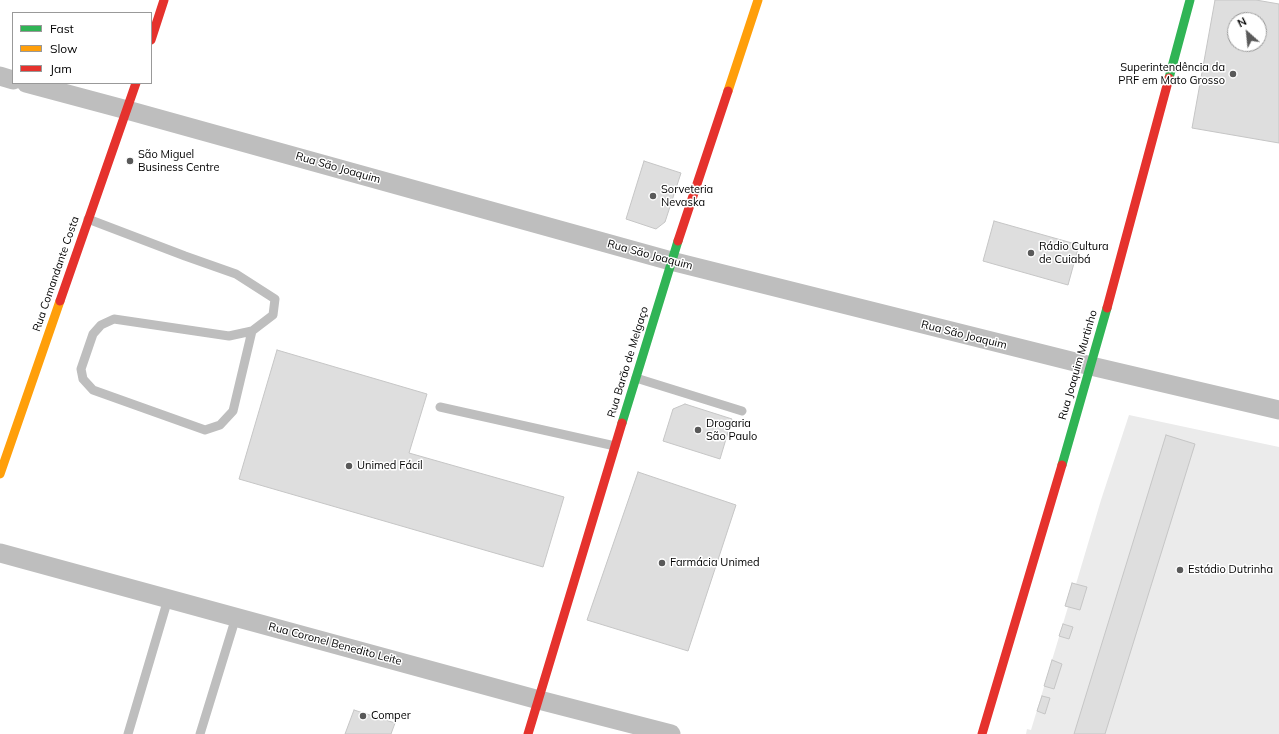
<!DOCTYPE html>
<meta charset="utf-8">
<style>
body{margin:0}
#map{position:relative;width:1279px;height:734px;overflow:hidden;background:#fff;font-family:Mulish,sans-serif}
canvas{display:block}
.legend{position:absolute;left:12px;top:12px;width:140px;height:72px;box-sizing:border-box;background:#fff;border:1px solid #999;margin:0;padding:5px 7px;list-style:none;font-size:12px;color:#000}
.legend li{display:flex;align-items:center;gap:8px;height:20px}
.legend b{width:20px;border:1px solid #999}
.north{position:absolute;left:1227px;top:12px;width:40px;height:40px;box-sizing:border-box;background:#fff;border:1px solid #999;border-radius:50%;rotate:333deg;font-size:11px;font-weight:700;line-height:16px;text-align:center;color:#000}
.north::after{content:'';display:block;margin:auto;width:14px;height:18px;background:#595959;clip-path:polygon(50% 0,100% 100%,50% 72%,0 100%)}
</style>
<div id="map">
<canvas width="1279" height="734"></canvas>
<ul class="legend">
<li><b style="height:5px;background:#30b455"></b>Fast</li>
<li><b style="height:5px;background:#ff9f0a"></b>Slow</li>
<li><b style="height:5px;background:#e5322d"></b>Jam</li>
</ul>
<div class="north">N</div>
</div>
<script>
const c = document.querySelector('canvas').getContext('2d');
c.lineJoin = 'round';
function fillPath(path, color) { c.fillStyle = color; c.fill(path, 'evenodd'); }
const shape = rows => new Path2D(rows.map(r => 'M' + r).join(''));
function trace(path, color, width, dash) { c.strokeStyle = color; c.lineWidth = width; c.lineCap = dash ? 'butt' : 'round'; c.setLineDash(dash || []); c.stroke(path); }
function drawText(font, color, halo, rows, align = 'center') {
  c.font = font + ' Mulish,sans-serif'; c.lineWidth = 3; c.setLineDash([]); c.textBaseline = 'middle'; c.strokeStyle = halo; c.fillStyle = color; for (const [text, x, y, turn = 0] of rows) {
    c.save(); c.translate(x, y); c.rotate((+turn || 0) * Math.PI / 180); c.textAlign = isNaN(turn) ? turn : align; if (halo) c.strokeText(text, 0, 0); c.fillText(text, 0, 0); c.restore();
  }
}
fillPath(shape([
 [1129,415,1279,447,1279,734,1026,734,1027,729,1031,730,1068,607,1065,606,1072,583,1076,584,1101,500]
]), '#ebebeb');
const building = shape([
 [1215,0,1256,0,1279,4,1279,143,1192,128,1215,0],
 [1235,20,1259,20,1259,44,1235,44,1235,20],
 [644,161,681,173,665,222,656,229,626,219,644,161],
 [994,221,1079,245,1068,285,983,261,994,221],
 [277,350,427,394,409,453,564,497,543,567,239,479,277,350],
 [685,404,732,419,720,459,663,441,673,409,685,404],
 [1166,435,1195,444,1105,734,1074,734,1166,435],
 [638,472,736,505,688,651,587,620,638,472],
 [1072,583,1087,587,1080,610,1065,606,1072,583],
 [1063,624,1073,627,1069,639,1059,636,1063,624],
 [1052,660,1062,664,1054,689,1044,686,1052,660],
 [1042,696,1050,698,1045,714,1037,711,1042,696],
 [354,710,395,723,391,734,345,734,354,710]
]);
fillPath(building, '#dedede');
trace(building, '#c6c6c6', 1);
trace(shape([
 [88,219,185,256,236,274,275,299,273,315,252,331,229,336,114,319,101,325,93,334,81,369,83,379,93,390,205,430,220,425,233,411,252,331],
 [636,378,742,411],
 [440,407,615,446],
 [128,734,168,599],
 [200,734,236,617]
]), '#bebebe', 9);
trace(shape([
 [0,76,13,80],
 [26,83,127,110,671,261,1091,366,1279,410],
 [0,553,539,700,671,734]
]), '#bebebe', 19);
trace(shape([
 [1169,78,1190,0],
 [622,423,678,241],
 [1062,465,1107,308]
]), '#30b455', 9);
trace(shape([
 [728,91,758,0],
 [0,474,60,301]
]), '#ff9f0a', 9);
trace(shape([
 [151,40,164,0],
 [678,241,728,91],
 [60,301,136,83],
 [1107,308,1169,78],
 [528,734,622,423],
 [982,734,1062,465]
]), '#e5322d', 9);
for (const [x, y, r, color] of [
 [1233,74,4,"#595959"],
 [130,161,4,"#595959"],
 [653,196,4,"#595959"],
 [1031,253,4,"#595959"],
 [698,430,4,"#595959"],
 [349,466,4,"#595959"],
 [662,563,4,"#595959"],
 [1180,570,4,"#595959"],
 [363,716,4,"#595959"]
]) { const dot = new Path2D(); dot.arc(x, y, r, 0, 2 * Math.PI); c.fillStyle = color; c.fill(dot); trace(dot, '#fff', 1.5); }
drawText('11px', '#000', '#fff', [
 ["Superintendência da",1225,68,"right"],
 ["PRF em Mato Grosso",1225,81,"right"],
 ["São Miguel",138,155],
 ["Business Centre",138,168],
 ["Sorveteria",661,190],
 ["Nevaska",661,203],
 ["Rádio Cultura",1039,247],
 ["de Cuiabá",1039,260],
 ["Drogaria",706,424],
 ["São Paulo",706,437],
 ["Unimed Fácil",357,466],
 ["Farmácia Unimed",670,563],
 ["Estádio Dutrinha",1188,570],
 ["Comper",371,716]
], 'left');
drawText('11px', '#000', '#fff', [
 ["Rua São Joaquim",338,168,16],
 ["Rua São Joaquim",650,255,15],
 ["Rua Comandante Costa",56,274,-71],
 ["Rua São Joaquim",964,335,14],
 ["Rua Barão de Melgaço",628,362,-73],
 ["Rua Joaquim Murtinho",1078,365,-74],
 ["Rua Coronel Benedito Leite",335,644,15]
]);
</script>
